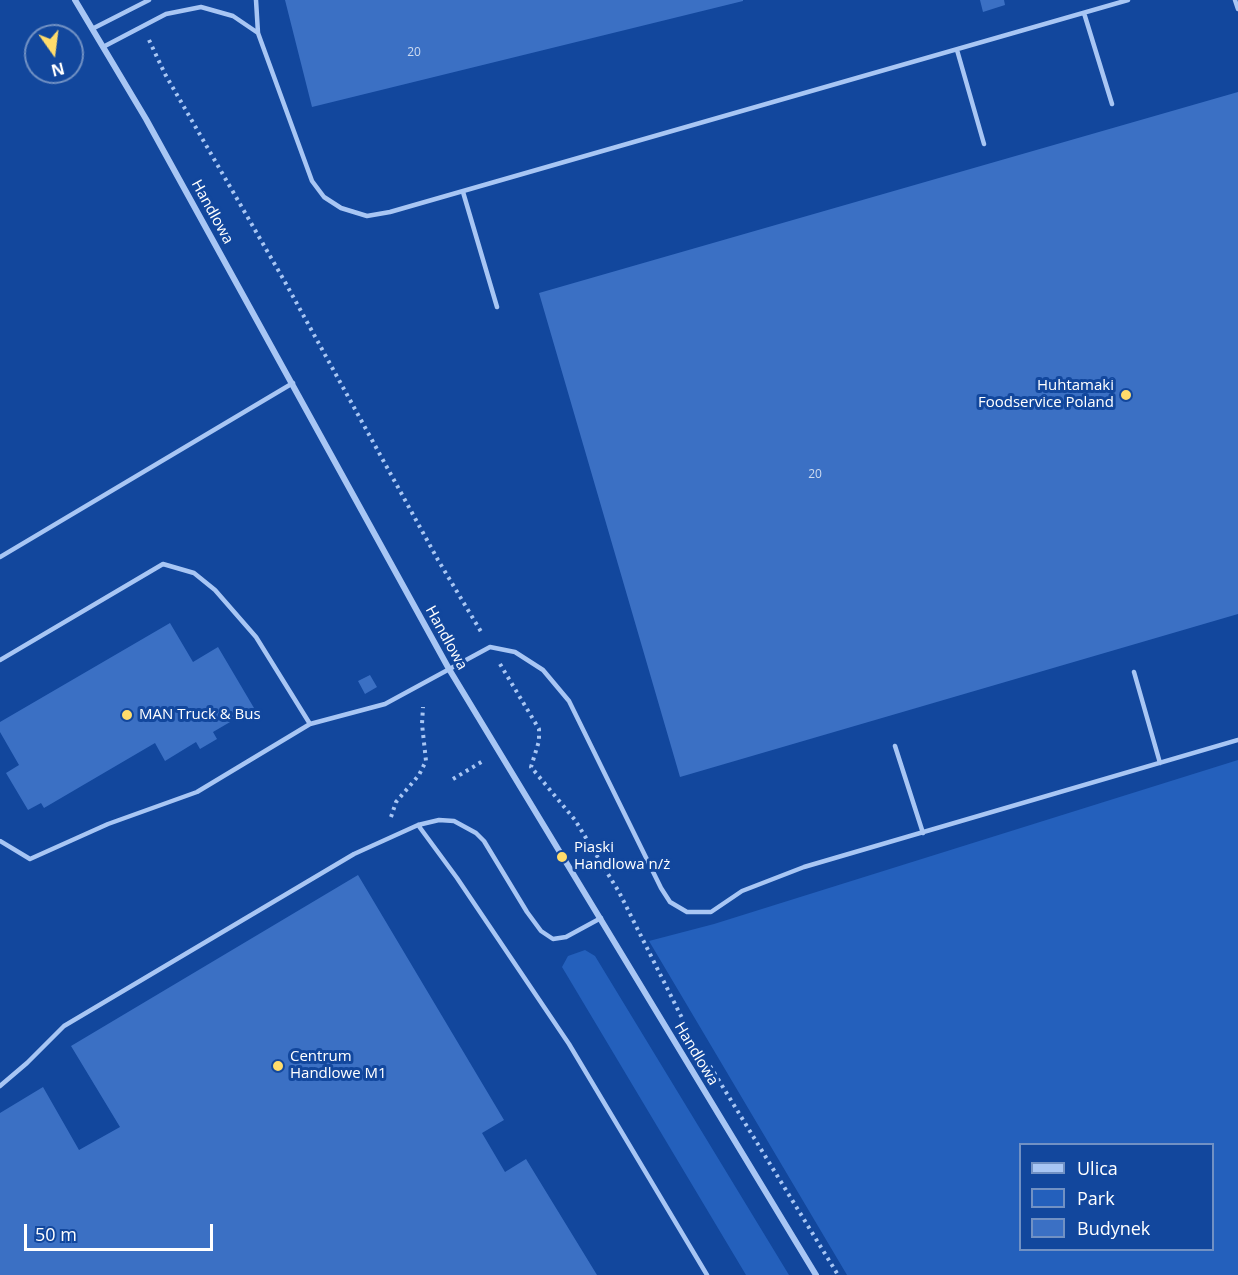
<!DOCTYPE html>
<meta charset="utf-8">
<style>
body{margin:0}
#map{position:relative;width:1238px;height:1275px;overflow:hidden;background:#12479d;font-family:"Open Sans",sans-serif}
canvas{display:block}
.legend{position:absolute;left:1019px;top:1143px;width:195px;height:108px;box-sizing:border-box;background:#12479d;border:2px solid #7191c4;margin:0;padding:8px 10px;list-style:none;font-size:18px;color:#fff}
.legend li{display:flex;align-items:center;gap:12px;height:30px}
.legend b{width:30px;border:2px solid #7191c4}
.north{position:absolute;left:24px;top:24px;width:60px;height:60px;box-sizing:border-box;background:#12479d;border:2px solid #7191c4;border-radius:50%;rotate:166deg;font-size:16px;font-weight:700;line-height:24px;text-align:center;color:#fff}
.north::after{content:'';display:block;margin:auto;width:21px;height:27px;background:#ffdc6b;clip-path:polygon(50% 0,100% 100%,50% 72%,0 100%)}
.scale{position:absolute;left:24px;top:1224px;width:189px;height:27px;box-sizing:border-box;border:3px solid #fff;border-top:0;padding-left:8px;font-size:18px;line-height:21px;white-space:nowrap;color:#fff;-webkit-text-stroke:4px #12479d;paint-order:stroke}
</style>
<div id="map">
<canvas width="1238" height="1275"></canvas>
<ul class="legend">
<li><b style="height:8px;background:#a8c6f4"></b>Ulica</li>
<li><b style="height:16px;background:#2460bc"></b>Park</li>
<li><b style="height:16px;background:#3b70c4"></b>Budynek</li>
</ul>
<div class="north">N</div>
<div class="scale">50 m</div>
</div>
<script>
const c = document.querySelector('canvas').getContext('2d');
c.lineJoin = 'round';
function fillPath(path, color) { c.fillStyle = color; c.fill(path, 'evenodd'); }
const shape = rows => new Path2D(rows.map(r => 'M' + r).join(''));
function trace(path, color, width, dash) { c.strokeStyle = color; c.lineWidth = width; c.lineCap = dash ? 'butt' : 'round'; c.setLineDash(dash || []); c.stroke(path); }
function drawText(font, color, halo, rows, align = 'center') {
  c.font = font + ' "Open Sans",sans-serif'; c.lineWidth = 6; c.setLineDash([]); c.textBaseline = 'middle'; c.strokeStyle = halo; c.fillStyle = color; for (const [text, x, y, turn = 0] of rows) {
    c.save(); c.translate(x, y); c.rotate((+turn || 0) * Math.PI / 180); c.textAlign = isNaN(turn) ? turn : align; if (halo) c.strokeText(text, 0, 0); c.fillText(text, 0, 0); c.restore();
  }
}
fillPath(shape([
 [1238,760,1238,1275,847,1275,649,941,714,924],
 [1020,1144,1212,1144,1212,1250,1020,1250],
 [585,950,595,956,789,1275,746,1275,562,967,568,956]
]), '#2460bc');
fillPath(shape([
 [285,0,743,0,743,1,312,107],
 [980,0,1004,0,1005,5,983,12],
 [1238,92,1238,614,680,777,539,293],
 [170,623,193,662,218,647,254,708,213,732,217,739,200,749,196,742,165,761,155,743,44,808,41,803,28,810,6,773,19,765,0,732,0,722],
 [370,675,377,687,365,694,358,681],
 [358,875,504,1120,482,1133,505,1172,526,1159,597,1275,0,1275,0,1113,43,1087,79,1150,120,1127,71,1046]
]), '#3b70c4');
trace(shape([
 [149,40,165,74,285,282,438,560,483,635],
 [500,664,539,729,539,741,531,767,575,820,619,892,682,1018],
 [453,779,483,761],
 [391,817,396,802,419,775,426,761,422,724,423,707],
 [710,1066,838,1275]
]), '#a8c6f4', 4, [3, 4.5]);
trace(shape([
 [256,0,258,33,312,181,324,197,341,208,367,216,390,212,1128,0],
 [1235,0,1238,9],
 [1084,13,1112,104],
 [92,29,149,0],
 [103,47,166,14,201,7,233,16,258,33],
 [957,50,984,144],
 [463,192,497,307],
 [0,557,293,383],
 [0,660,163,564,194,573,215,590,256,637,310,724],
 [1134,672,1160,763],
 [895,746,923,833],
 [418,825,457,878,569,1044,707,1275],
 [0,841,30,859,108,824,197,792,310,724,385,704,490,647,515,652,543,670,569,701,661,888,670,902,687,912,711,912,742,891,804,867,1238,740],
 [0,1086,27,1063,64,1026,354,854,418,825,439,820,454,821,476,833,484,841,527,912,541,931,553,939,566,937,601,918]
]), '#a8c6f4', 4.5);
trace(shape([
 [75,0,146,119,449,669,816,1275]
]), '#a8c6f4', 6);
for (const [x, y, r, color] of [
 [1126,395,6,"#ffdc6b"],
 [127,715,6,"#ffdc6b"],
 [562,857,6,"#ffdc6b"],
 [278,1066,6,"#ffdc6b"]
]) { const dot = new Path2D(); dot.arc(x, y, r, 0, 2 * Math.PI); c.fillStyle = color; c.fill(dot); trace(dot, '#12479d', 2); }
drawText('12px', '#cedbf0', null, [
 ["20",414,53],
 ["20",815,475]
]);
drawText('15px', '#fff', '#12479d', [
 ["Handlowa",212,212,61],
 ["Handlowa",446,638,61],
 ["Handlowa",696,1054,59]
]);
drawText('15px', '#fff', '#12479d', [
 ["Huhtamaki",1114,386,"right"],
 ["Foodservice Poland",1114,403,"right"],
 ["MAN Truck & Bus",139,715],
 ["Piaski",574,848],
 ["Handlowa n/ż",574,865],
 ["Centrum",290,1057],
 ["Handlowe M1",290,1074]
], 'left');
</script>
